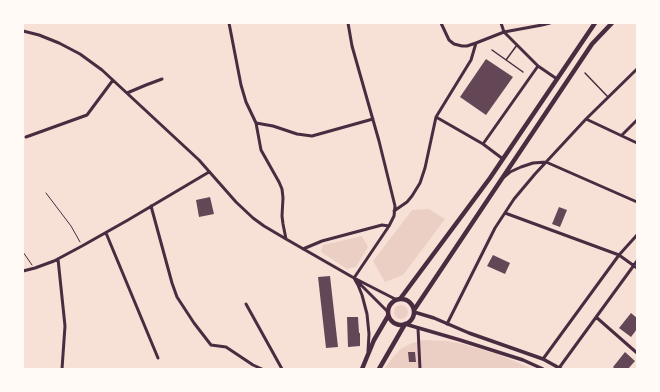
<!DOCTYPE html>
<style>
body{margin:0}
#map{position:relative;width:660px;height:392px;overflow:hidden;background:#f7e1d7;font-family:"Open Sans",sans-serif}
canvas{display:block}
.frame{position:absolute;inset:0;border:24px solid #fffaf5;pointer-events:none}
</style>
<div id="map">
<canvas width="660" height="392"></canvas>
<div class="frame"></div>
</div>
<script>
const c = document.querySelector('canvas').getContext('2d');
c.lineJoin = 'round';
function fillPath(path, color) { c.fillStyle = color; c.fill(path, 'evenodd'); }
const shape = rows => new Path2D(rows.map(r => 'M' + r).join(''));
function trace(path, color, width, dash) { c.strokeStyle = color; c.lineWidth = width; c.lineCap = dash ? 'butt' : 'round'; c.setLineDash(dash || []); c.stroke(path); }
fillPath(shape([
 [429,209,445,219,403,275,385,282,373,261,412,210],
 [362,236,368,247,356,267,347,269,321,252,323,245],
 '394 312a7 7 0 1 1 14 0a7 7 0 1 1-14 0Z',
 [424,340,447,341,463,344,500,355,533,369,384,369,393,357,402,348,412,343]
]), '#ebcfc5');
fillPath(shape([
 [486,59,513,77,486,115,460,97],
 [210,197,214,214,199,217,196,200],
 [559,207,567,210,560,227,552,224],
 [493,255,510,263,505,274,487,266],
 [330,276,338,347,326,348,318,277],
 [631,313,637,318,637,329,631,337,619,328],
 [347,317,358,317,359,333,360,333,360,346,348,347],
 [408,352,415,352,416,362,409,362],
 [625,352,635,361,628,369,615,369,613,367]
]), '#644757');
trace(shape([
 [46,193,71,226,80,242],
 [23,252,32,265]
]), '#4a2c40', 1);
trace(shape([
 [492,50,523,72],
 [506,60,517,45],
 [585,73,608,97]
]), '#4a2c40', 1.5);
trace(shape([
 [229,23,241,85,246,102,256,123,261,150,279,182,282,189,283,198,282,216,283,224,286,239],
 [348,23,352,46,379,141,395,206,394,216,389,226,354,278],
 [441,23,449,40,454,44,462,46,467,46,476,43],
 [501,23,504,32,538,66,557,79],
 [23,31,39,35,59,43,80,54,102,70,199,160,236,202,253,218,264,226,286,239,354,278,397,300],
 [127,93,146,85,162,79],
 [586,119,637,143],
 [256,123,273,126,297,134,312,136,373,119],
 [622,135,637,120],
 [26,137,87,115,113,80],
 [483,144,538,66],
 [503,159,483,144,436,117,471,60,476,43,504,32,542,25,550,23],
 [504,177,510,172,521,167,533,163,546,162,637,202],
 [151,206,172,283,177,297,194,323,211,345,226,347,253,365,262,369],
 [394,211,407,202,412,196,420,183,425,168,436,117],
 [505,213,619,255,637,268],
 [106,233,158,358],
 [303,249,322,241,382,225,389,226],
 [58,259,65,326,62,369],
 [23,271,35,268,54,261,82,246,128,220,209,172],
 [354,278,358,285,362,295,367,314,369,334,368,351],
 [358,282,388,312],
 [246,304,282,369],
 [596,317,637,353],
 [447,324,495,228,514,199,535,174,586,119,637,69],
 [418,328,420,369],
 [543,359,619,255,637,235],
 [559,368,637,261]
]), '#4a2c40', 3);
trace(shape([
 [414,312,434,318,469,333,543,359,561,369],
 [405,324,460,340,523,360,543,369]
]), '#4a2c40', 3.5);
trace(shape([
 [400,299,490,178,595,23],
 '388 312a13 13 0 1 1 26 0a13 13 0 1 1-26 0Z',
 [414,310,592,44,612,23],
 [362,369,374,340,388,316],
 [379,369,405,324]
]), '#4a2c40', 4.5);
</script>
